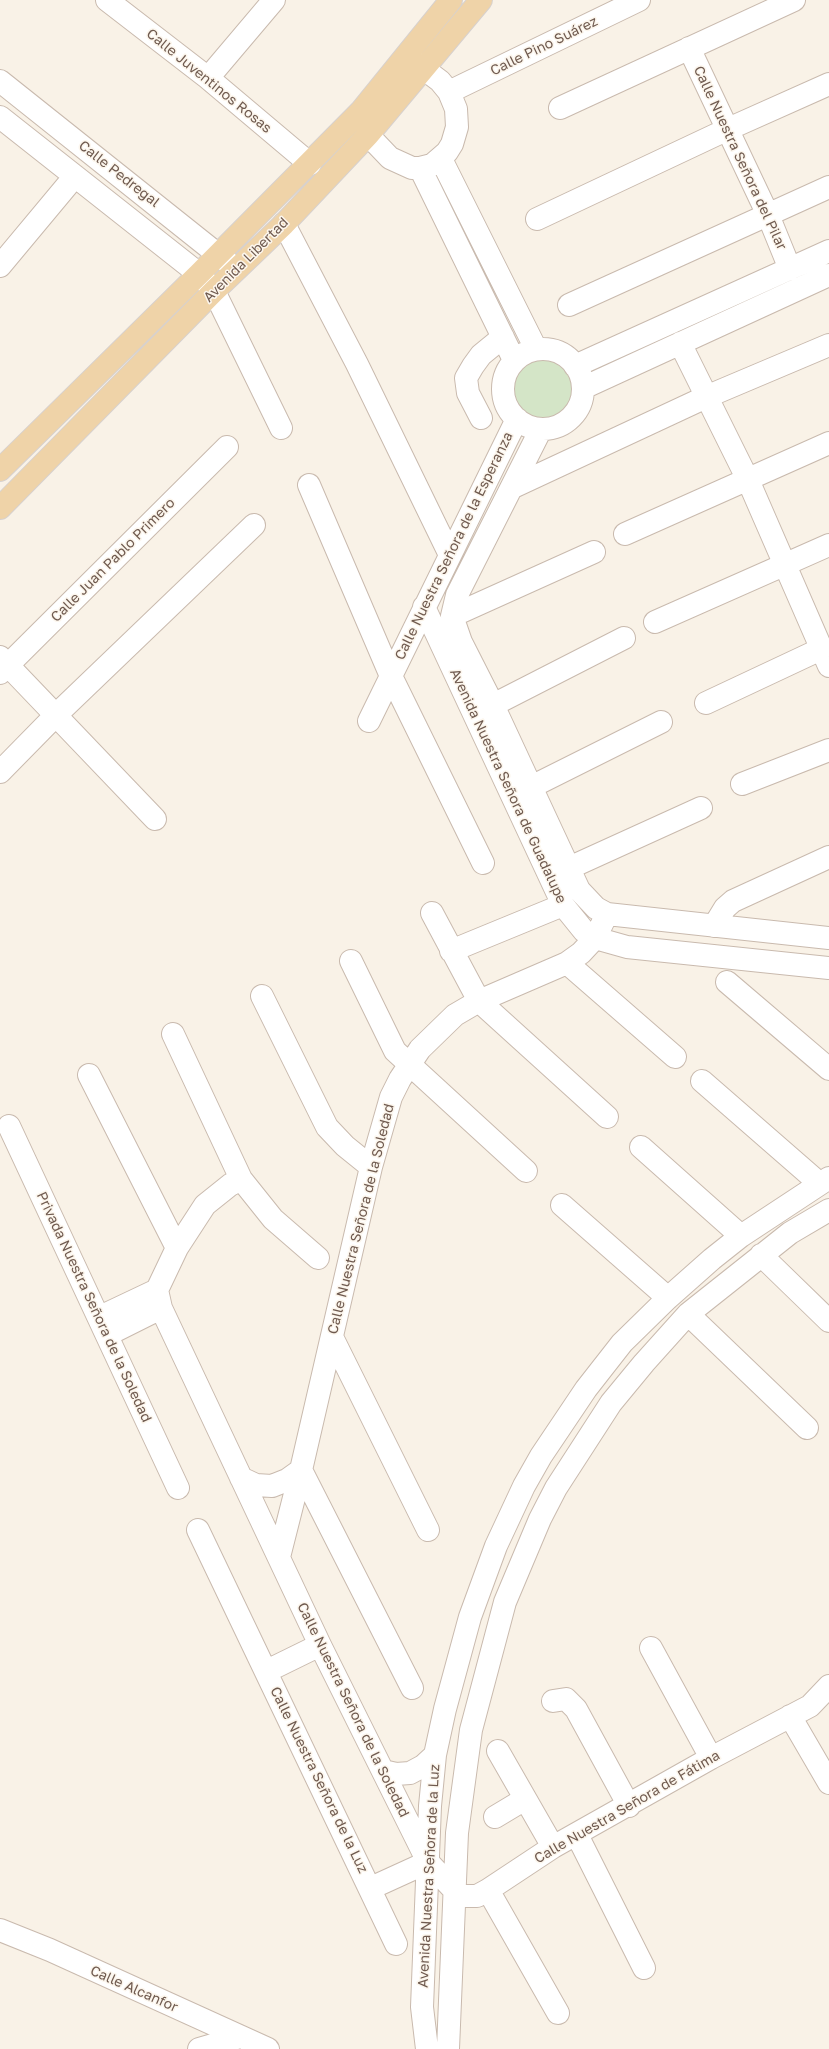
<!DOCTYPE html>
<meta charset="utf-8">
<style>
body{margin:0}
canvas{display:block;background:#f9f2e7}
</style>
<canvas width="829" height="2049"></canvas>
<script>
const c = document.querySelector('canvas').getContext('2d');
c.lineJoin = 'round';
function fillPath(path, color) { c.fillStyle = color; c.fill(path, 'evenodd'); }
const shape = rows => new Path2D(rows.map(r => 'M' + r).join(''));
function trace(path, color, width, dash) { c.strokeStyle = color; c.lineWidth = width; c.lineCap = dash ? 'butt' : 'round'; c.setLineDash(dash || []); c.stroke(path); }
function drawText(font, color, halo, rows, align = 'center') {
  c.font = font + ' "Golos Text",sans-serif'; c.lineWidth = 3; c.setLineDash([]); c.textBaseline = 'middle'; c.strokeStyle = halo; c.fillStyle = color; for (const [text, x, y, turn = 0] of rows) {
    c.save(); c.translate(x, y); c.rotate((+turn || 0) * Math.PI / 180); c.textAlign = isNaN(turn) ? turn : align; if (halo) c.strokeText(text, 0, 0); c.fillText(text, 0, 0); c.restore();
  }
}
fillPath(shape([
 '510 389a31 31 0 1 1 62 0a31 31 0 1 1-62 0Z'
]), '#d4e5c7');
const minor = shape([
 [107,0,208,78,310,164],
 [689,48,768,215,790,269],
 [208,78,274,0],
 [0,81,236,269],
 [449,92,639,0],
 [560,108,794,0],
 [0,117,199,274,214,291,281,428],
 [368,135,390,158,412,168,420,168,432,165,447,152,452,144,457,127,456,109,449,92,440,81,408,57],
 [441,159,536,349],
 [420,168,514,360],
 [537,219,726,130,829,84],
 [284,224,357,364,450,555],
 [0,266,75,176],
 [569,305,829,187],
 [680,343,748,480,829,666],
 '503 389a40 40 0 1 1 80 0a40 40 0 1 1-80 0Z',
 [575,366,829,251],
 [583,388,829,275],
 [481,418,468,393,466,378,473,366,481,355,503,337],
 [541,429,457,595,452,616,461,642,493,705,579,890,596,908,607,914,829,938],
 [309,485,390,674,483,863],
 [513,487,706,397,829,345],
 [625,534,829,443],
 [424,607,563,905,584,931,595,938,627,947,829,968],
 [452,616,594,552],
 [655,622,829,545],
 [0,657,155,819],
 [0,673,227,447],
 [706,703,821,649],
 [493,705,624,638],
 [369,721,517,419],
 [0,772,56,715,254,525],
 [742,784,829,750],
 [531,787,661,722],
 [569,868,701,808],
 [432,913,479,1001,607,1117],
 [714,926,725,908,733,901,829,857],
 [451,951,563,905],
 [351,961,395,1051,526,1171],
 [567,963,675,1057],
 [727,982,829,1069],
 [262,996,327,1127,345,1146,371,1167],
 [173,1034,241,1179,273,1219,318,1258],
 [89,1075,177,1248],
 [702,1081,819,1183],
 [9,1126,178,1488],
 [641,1147,741,1236],
 [562,1205,668,1298],
 [761,1255,829,1321],
 [157,1290,161,1308,320,1645,428,1862,455,1891,463,1896,477,1896,488,1890,553,1847,711,1758,810,1706,829,1686],
 [688,1314,807,1428],
 [100,1317,157,1290,177,1248,205,1205,230,1185,241,1179],
 [107,1335,161,1308],
 [332,1337,428,1530],
 [241,1478,256,1485,272,1486,287,1480,301,1470,412,1688],
 [198,1530,396,1944],
 [279,1557,301,1470,371,1167,391,1097,400,1079,420,1049,455,1015,479,1001,567,963,581,953,595,938,607,914],
 [651,1648,711,1758],
 [267,1671,320,1645],
 [553,1701,566,1699,576,1709,629,1806],
 [790,1716,829,1783],
 [498,1751,553,1847],
 [383,1771,396,1774,410,1773,423,1766,435,1755],
 [495,1817,525,1799],
 [577,1835,644,1968],
 [371,1888,428,1862],
 [488,1890,558,2013],
 [0,1930,50,1950,268,2049],
 [199,2049,240,2037],
 [427,2049,422,2007,430,1806,435,1755,445,1709,470,1617,496,1546,524,1486,541,1456,586,1389,622,1343,668,1298,712,1259,741,1236,829,1178],
 [448,2049,457,1833,471,1730,505,1602,540,1519,556,1488,611,1403,644,1363,688,1314,790,1233,829,1210]
]);
const major = shape([
 [0,470,199,274,361,111,451,0],
 [0,508,214,291,284,224,368,135,481,0]
]);
trace(minor, '#c9baae', 24);
trace(major, '#d7d1ce', 24);
trace(minor, '#fff', 22);
trace(major, '#efd3a8', 22);
drawText('14px', '#6f5a4f', '#fcf6ed', [
 ["Calle Pino Suárez",544,46,-26],
 ["Calle Juventinos Rosas",209,81,39],
 ["Calle Nuestra Señora del Pilar",740,158,65],
 ["Calle Pedregal",119,174,38],
 ["Avenida Libertad",246,260,-45],
 ["Calle Nuestra Señora de la Esperanza",454,546,-64],
 ["Calle Juan Pablo Primero",113,560,-45],
 ["Avenida Nuestra Señora de Guadalupe",508,786,65],
 ["Calle Nuestra Señora de la Soledad",361,1219,-76],
 ["Privada Nuestra Señora de la Soledad",94,1307,65],
 ["Calle Nuestra Señora de la Soledad",353,1710,64],
 ["Calle Nuestra Señora de la Luz",319,1780,64],
 ["Calle Nuestra Señora de Fátima",627,1807,-30],
 ["Avenida Nuestra Señora de la Luz",429,1876,-87],
 ["Calle Alcanfor",134,1989,24]
]);
</script>
